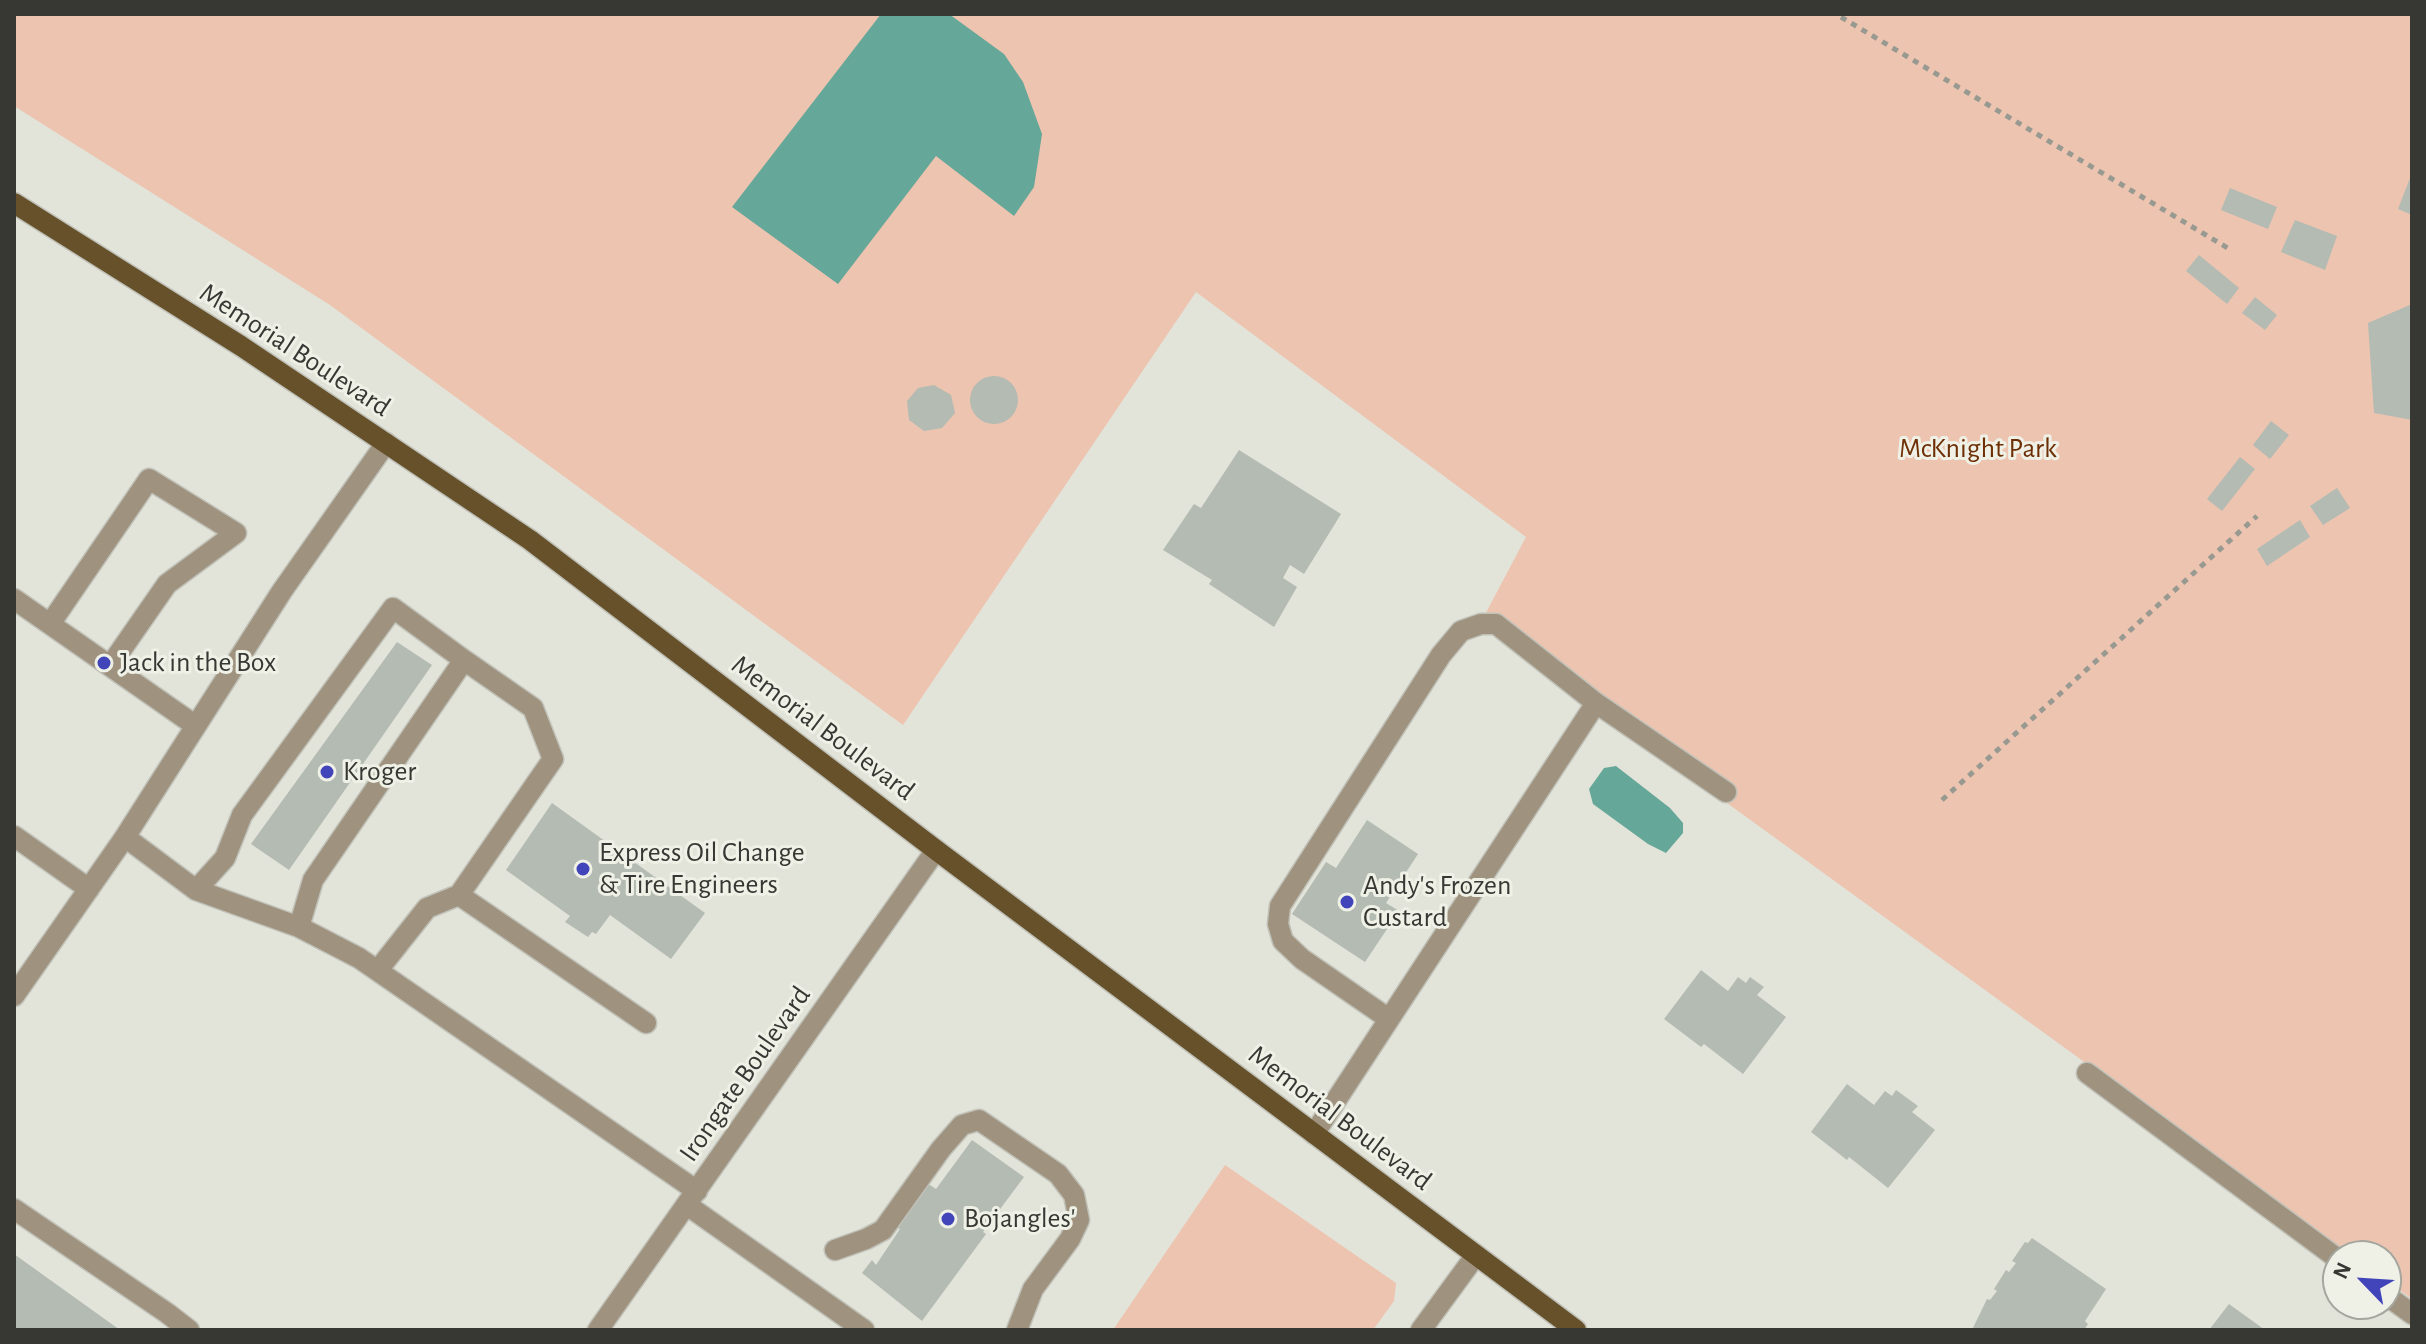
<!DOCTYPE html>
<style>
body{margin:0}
#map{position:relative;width:2426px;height:1344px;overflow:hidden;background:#e2e3d9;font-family:"Alegreya Sans",sans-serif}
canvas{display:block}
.frame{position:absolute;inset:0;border:16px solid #373834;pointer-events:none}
.north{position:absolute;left:2322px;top:1240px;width:80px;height:80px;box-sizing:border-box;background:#eff1e6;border:2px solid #a5a79f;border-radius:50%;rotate:295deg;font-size:22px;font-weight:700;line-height:32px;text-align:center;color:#373834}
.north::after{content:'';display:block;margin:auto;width:28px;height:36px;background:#4245ba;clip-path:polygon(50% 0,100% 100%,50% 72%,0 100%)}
</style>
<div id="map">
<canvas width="2426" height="1344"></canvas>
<div class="frame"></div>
<div class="north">N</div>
</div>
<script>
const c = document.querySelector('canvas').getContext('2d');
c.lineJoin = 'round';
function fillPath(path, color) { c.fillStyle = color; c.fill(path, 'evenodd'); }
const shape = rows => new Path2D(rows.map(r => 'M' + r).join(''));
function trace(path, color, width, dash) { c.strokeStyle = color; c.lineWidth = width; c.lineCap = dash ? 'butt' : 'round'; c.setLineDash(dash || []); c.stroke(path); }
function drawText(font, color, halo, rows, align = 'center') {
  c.font = font + ' "Alegreya Sans",sans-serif'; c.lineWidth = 6; c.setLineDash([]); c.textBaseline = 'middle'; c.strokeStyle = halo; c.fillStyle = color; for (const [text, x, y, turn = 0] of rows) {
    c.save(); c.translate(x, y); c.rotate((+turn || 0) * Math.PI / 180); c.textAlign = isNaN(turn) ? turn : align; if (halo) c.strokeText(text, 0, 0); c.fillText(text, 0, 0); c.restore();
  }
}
fillPath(shape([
 [14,14,2412,14,2412,1299,2386,1280,2386,1256,2352,1256,1480,624,1526,537,1196,292,903,725,330,305,14,106],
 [1225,1165,1396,1283,1394,1301,1373,1330,1113,1330]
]), '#edc4b0');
fillPath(shape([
 [881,14,949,14,1004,54,1023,82,1042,134,1038,161,1034,187,1014,216,936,156,838,284,732,207],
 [1616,766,1670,808,1683,823,1683,833,1666,853,1648,844,1593,804,1589,789,1604,768]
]), '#65a798');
fillPath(shape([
 [2412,173,2412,215,2398,209],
 [2230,188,2277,207,2268,229,2221,210],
 [2295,220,2337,236,2325,270,2281,252],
 [2199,255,2239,288,2227,304,2186,271],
 [2255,297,2277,315,2265,330,2242,313],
 [2412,304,2412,420,2374,413,2368,323],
 '970 400a24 24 0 1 1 48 0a24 24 0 1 1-48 0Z',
 [934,385,951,395,955,413,942,428,924,431,909,420,907,401,918,388],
 [2271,421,2289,435,2270,459,2253,445],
 [1239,450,1341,514,1304,574,1290,565,1283,578,1297,587,1274,627,1209,584,1212,580,1163,550,1194,504,1201,508],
 [2240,457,2255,469,2222,511,2207,499],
 [2337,488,2350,508,2323,525,2310,506],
 [2300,520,2310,537,2267,566,2257,549],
 [397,642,432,665,289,870,251,844],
 [552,803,705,913,671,959,610,915,596,934,592,932,588,937,565,922,570,916,506,870],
 [1367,820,1418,854,1386,903,1399,911,1365,962,1292,914,1326,862,1336,868],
 [1701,970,1728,991,1738,977,1746,983,1750,977,1764,987,1757,995,1786,1017,1743,1074,1704,1044,1701,1047,1664,1019],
 [1847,1084,1874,1105,1885,1091,1892,1096,1896,1090,1918,1106,1912,1112,1935,1130,1888,1188,1849,1157,1847,1160,1811,1132],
 [972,1140,1024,1177,983,1232,986,1234,922,1321,862,1273,872,1260,876,1265,900,1229,895,1226,927,1183,936,1189],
 [2032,1238,2106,1289,2085,1321,2088,1324,2084,1330,1972,1330,1987,1299,1990,1300,1997,1291,1994,1289,2006,1270,2009,1272,2016,1263,2012,1261,2025,1242,2028,1243],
 [14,1254,120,1330,14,1330],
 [2229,1304,2265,1330,2209,1330]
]), '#b3bbb3');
const minor = shape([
 [14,599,196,726],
 [50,624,149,479,236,533,167,584,110,666],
 [464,660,533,708,553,759,459,895,646,1023],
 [14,836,89,889],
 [125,837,196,890,299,927,359,958,697,1191],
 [196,890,225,858,242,815,393,608,464,660,313,880,299,927],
 [378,970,427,908,459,895],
 [14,996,125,837,282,591,386,443],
 [1389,1019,1302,959,1283,941,1278,924,1280,906,1441,655,1461,631,1481,624,1496,624,1596,703],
 [2087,1073,2338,1259],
 [1314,1134,1596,703,1726,792],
 [687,1205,864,1330],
 [14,1209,167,1313,189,1330],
 [835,1250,866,1239,883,1230,941,1149,962,1125,979,1120,1058,1174,1074,1195,1079,1220,1070,1239,1033,1289,1017,1330],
 [2386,1295,2412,1314],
 [598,1330,936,850],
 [1421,1330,1476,1255]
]);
const major = shape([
 [14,203,241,346,530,540,936,850,1576,1330]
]);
trace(minor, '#c0c1b8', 23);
trace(major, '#c0c1b8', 23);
trace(shape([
 [1841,17,2231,250],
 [1942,800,2257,516]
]), '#989991', 5, [6, 6]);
trace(minor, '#9f927e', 20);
trace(major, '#66512b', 20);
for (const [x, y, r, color] of [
 [104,663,8,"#4245ba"],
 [327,772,8,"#4245ba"],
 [583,869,8,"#4245ba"],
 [1347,902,8,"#4245ba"],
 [948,1219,8,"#4245ba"]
]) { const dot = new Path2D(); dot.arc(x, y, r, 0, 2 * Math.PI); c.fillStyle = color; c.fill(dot); trace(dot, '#eff1e6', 3); }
drawText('28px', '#373834', '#eff1e6', [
 ["Memorial Boulevard",295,350,33],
 ["Memorial Boulevard",823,728,37],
 ["Irongate Boulevard",745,1074,-55],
 ["Memorial Boulevard",1340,1118,37]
]);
drawText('28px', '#6e2f06', '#eff1e6', [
 ["McKnight Park",1978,449]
]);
drawText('28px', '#373834', '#eff1e6', [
 ["Jack in the Box",120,663],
 ["Kroger",343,772],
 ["Express Oil Change",599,853],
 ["& Tire Engineers",599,885],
 ["Andy's Frozen",1363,886],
 ["Custard",1363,918],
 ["Bojangles'",964,1219]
], 'left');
</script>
